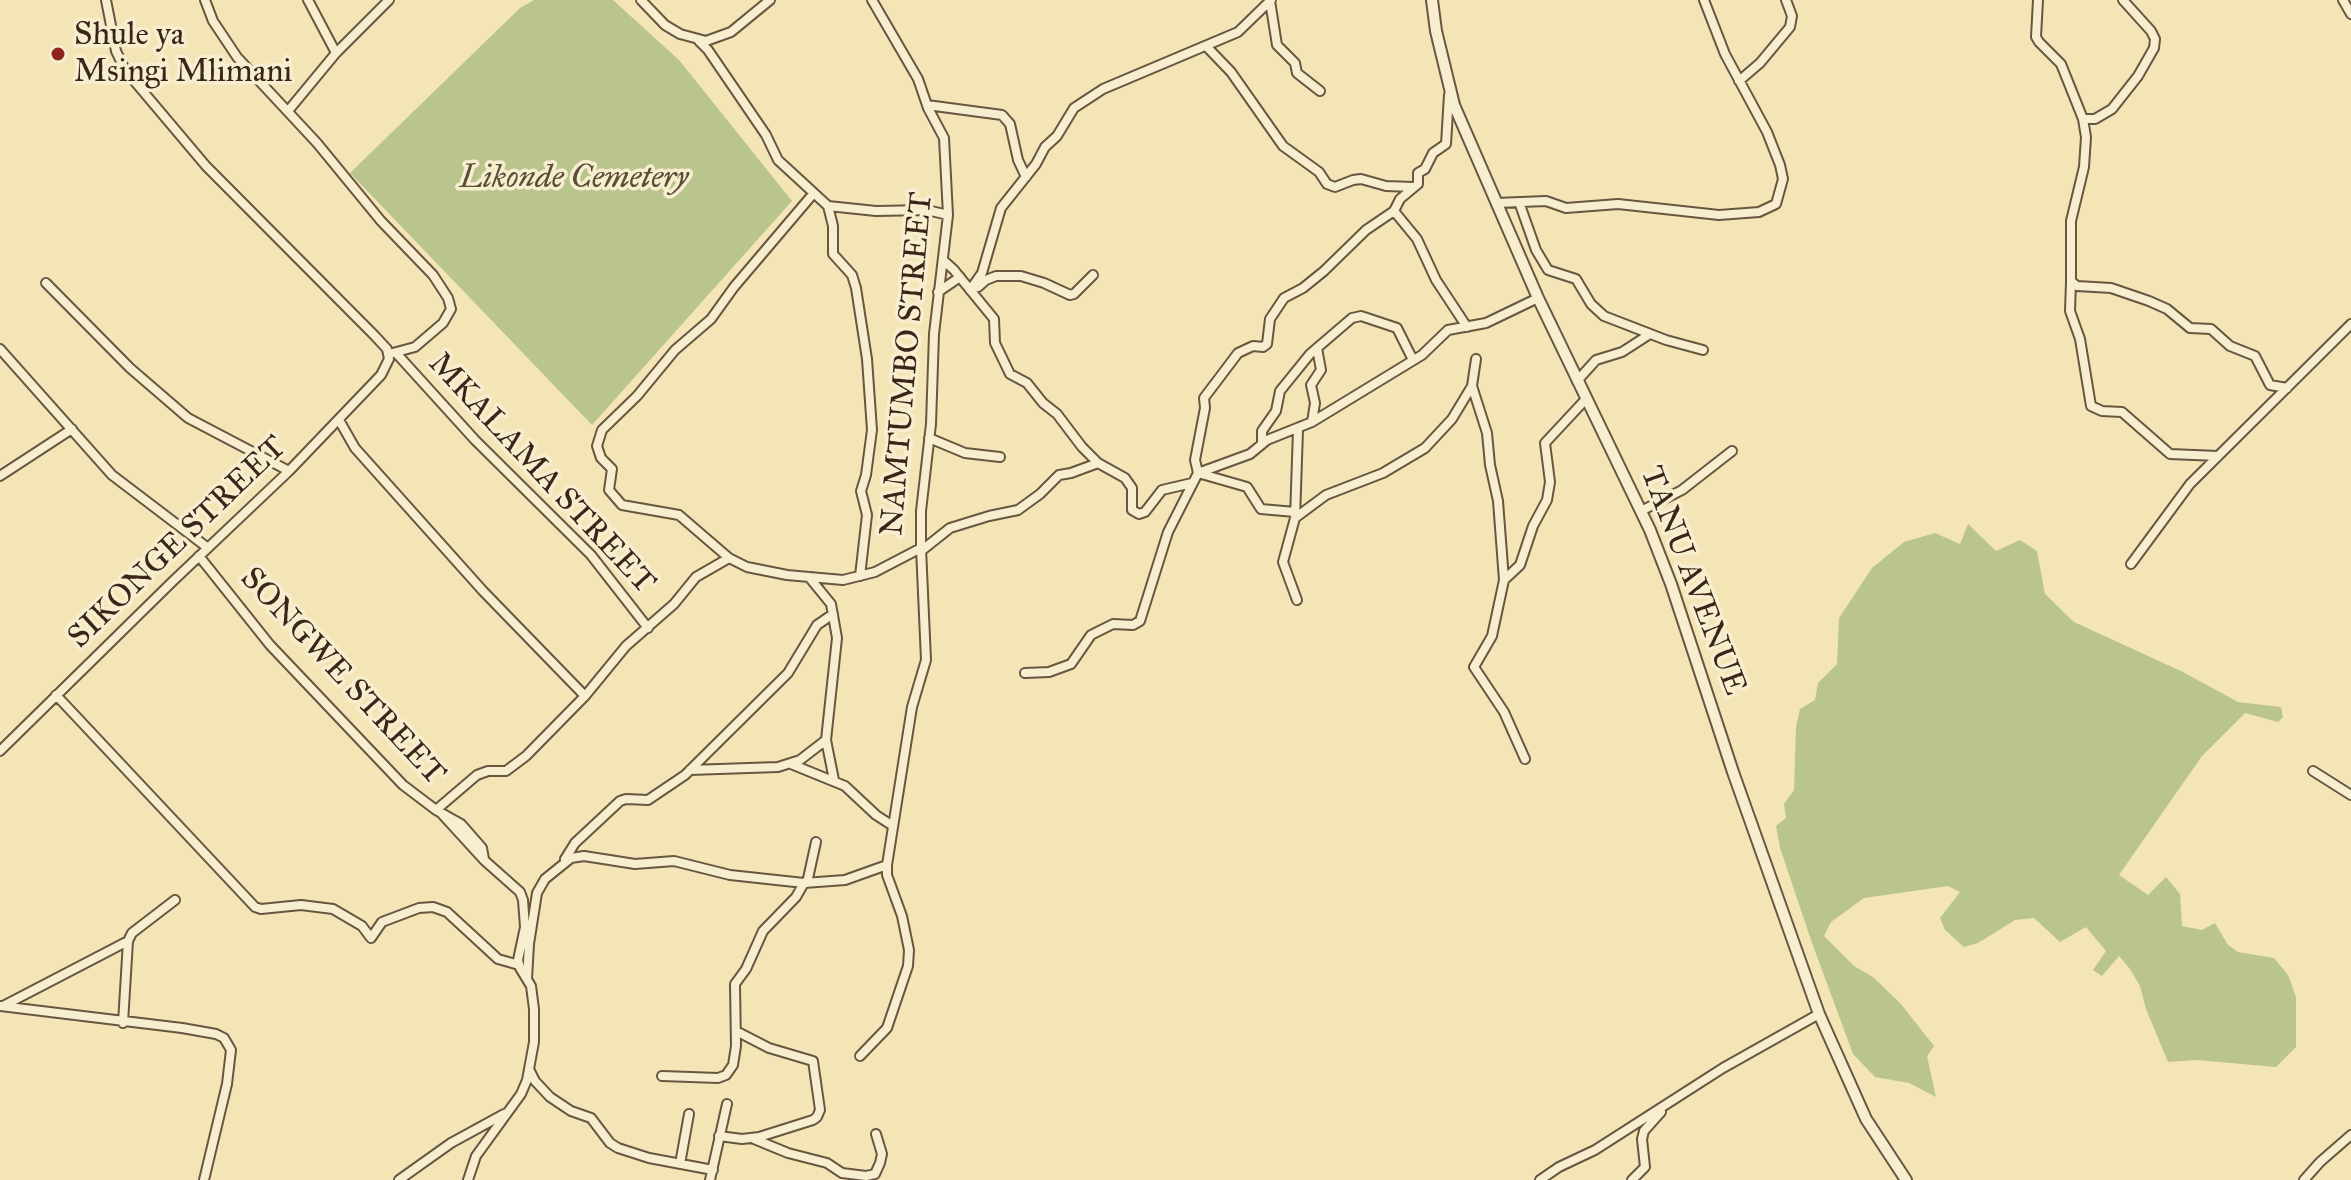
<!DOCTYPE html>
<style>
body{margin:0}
canvas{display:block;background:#f3e5b6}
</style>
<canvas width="2351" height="1180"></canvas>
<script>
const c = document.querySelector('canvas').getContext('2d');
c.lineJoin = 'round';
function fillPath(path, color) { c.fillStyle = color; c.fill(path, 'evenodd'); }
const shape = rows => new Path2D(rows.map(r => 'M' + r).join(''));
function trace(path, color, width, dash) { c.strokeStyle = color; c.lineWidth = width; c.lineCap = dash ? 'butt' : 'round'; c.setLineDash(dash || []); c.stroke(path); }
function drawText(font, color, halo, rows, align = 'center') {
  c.font = font + ' "IM FELL Great Primer",serif'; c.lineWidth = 7; c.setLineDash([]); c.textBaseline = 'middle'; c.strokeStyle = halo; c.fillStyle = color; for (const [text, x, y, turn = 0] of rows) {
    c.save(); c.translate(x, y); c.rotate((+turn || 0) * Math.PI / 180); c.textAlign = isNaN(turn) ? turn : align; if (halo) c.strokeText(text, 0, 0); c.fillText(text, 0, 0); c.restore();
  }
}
fillPath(shape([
 [534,0,613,0,679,60,792,201,592,425,350,173,520,8],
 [1968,524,1996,551,2020,540,2037,551,2045,594,2074,622,2183,672,2238,702,2281,707,2283,717,2278,722,2245,713,2202,756,2119,875,2148,895,2166,877,2180,894,2182,926,2202,930,2215,923,2228,945,2238,952,2274,958,2288,975,2296,997,2296,1047,2276,1067,2196,1060,2168,1062,2146,1009,2140,986,2130,969,2119,956,2102,976,2093,970,2106,951,2086,927,2060,942,2034,918,2015,920,1978,943,1964,947,1945,930,1940,918,1960,892,1948,886,1864,898,1831,922,1824,936,1854,966,1873,977,1901,1004,1934,1046,1927,1056,1936,1097,1909,1083,1875,1077,1853,1054,1812,943,1780,848,1776,826,1786,818,1784,804,1794,790,1796,727,1800,709,1815,700,1818,683,1837,664,1839,618,1872,568,1904,542,1935,533,1960,544]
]), '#bac58e');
const minor = shape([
 [205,0,213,21,237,57,317,143,381,221,433,275,448,298,451,309,443,323,415,347,389,354],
 [308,0,336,53],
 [641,0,665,25,680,34,706,41,731,32,770,0],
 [2038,0,2036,37,2039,42,2061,64,2083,119,2086,137,2084,167,2071,221,2071,281,2077,286,2111,288,2149,301,2167,309,2190,328,2211,329,2230,346,2255,356,2270,385,2287,388],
 [2343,0,2351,14],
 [1270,1,1277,45,1295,63,1297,73,1320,91],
 [699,41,708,50,766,135,778,160,828,206,876,211,927,210,948,215],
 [1206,46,1231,72,1283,146,1319,172,1327,184,1335,187,1353,180,1361,179,1386,186,1413,187],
 [1739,81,1760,63,1790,27,1792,16,1786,0],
 [927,105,1002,115,1010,124,1018,160,1026,177],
 [288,111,336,53,389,0],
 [2083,119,2095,119,2112,109,2138,76,2154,48,2155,39,2151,31,2123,0],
 [813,194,734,287,711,319,675,350,637,396,602,430,597,446,601,458,612,469,609,490,622,505,679,515,729,558,747,567,787,575,843,580,875,572,921,548,921,511,931,424,934,334,948,215,944,138,928,108,918,79,872,0],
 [1519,202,1536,250,1548,270,1576,279,1591,304,1604,316,1666,340,1703,350],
 [1496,203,1546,201,1566,208,1618,204,1719,215,1759,212,1776,204,1783,179,1780,165,1767,132,1725,54,1704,0],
 [828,206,833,226,833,254,852,275,856,288,867,359,872,430,866,475,861,491,867,515,860,576],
 [1394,211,1417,239,1436,280,1467,327],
 [943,260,954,270,994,319,995,343,1010,374,1027,383,1043,403,1057,414,1082,447,1098,463],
 [2071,282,2070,311,2080,339,2091,406,2102,411,2122,412,2170,454,2218,456],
 [46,283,130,368,188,418,289,471],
 [978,287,986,280,996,276,1021,276,1044,283,1070,295,1074,294,1093,275],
 [970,290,982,273,1001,208,1036,164,1045,147,1057,136,1074,108,1103,89,1238,32,1271,0],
 [938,292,960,277],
 [0,349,112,475,208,548],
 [397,354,475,440,591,555,648,628],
 [1476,359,1472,386,1487,433,1490,465,1498,501,1504,580,1492,636,1474,667,1504,712,1525,759],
 [1577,381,1596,360,1622,352,1650,334],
 [339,420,355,448,483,591,585,696],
 [1312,422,1315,403,1311,385,1321,370,1317,348],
 [929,438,965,453,1000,457],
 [1262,444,1262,431,1276,411,1280,391,1310,354,1352,318,1361,316,1397,328,1413,360],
 [0,476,72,429],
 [1641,511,1682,490,1732,451],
 [1295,512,1261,509,1247,487,1198,473,1195,460,1205,408,1204,398,1238,353,1253,346,1263,347,1267,344,1270,319,1284,298,1303,288,1324,271,1366,230,1394,211,1400,199,1418,184,1418,173,1425,169,1433,153,1446,144,1449,95],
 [1295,518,1326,495,1383,473,1425,448,1452,419,1472,386],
 [921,551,950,528,989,516,1018,510,1040,494,1059,475,1071,473,1098,463,1125,478,1132,488,1132,510,1139,514,1145,512,1162,490,1192,483],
 [199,556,270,645,403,785,436,810,461,824,482,848,484,859],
 [2131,564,2190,484,2351,324],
 [809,577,831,604,837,638,826,740,834,780],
 [1504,580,1520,565,1533,526,1547,500,1550,482,1545,443,1586,399],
 [1297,600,1283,562,1295,518,1298,430],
 [1025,673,1049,672,1071,664,1091,635,1113,624,1133,625,1140,621,1168,532,1198,473,1250,454,1267,440,1312,422,1422,355,1448,330,1486,323,1538,298],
 [56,695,255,907,261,909,301,905,333,909,362,926,371,938,382,922,419,908,433,907,447,912,498,959,519,965],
 [0,751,172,582,289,471,381,375,389,359,387,349,374,335,206,166,125,70,116,51,106,0],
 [791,764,845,786,876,815,893,826],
 [690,770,778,767,800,760,826,740],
 [2313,771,2351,795],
 [436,810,477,775,488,771,506,771,526,756,585,696,626,646,674,604,696,577,729,558],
 [442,814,484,860,520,892,523,900,525,927,518,960,520,968,531,986,534,1009,534,1042,527,1080,521,1094,476,1156,468,1180],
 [565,859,575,843,620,801,626,799,648,800,685,775,788,673,817,625,833,614],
 [807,883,816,842],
 [527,979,529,944,537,893,545,879,571,858,584,856,635,864,674,861,730,875,804,883,845,880,887,865],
 [0,1006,182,1028,216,1034,224,1038,231,1050,227,1084,204,1180],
 [3,1006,128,941],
 [123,1023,128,941,132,933,175,900],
 [860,1056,887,1028,908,966,909,950,902,916,887,875,887,865,912,707,926,660,921,548],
 [530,1071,535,1081,550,1097,571,1111,591,1118,610,1143,618,1148,649,1158,713,1170],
 [662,1076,718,1078,726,1075,733,1065,736,1046,735,984,746,969,763,931,796,897,804,883],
 [719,1136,742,1139,759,1137,813,1120,817,1117,820,1110,813,1061,769,1048,736,1031],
 [754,1139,788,1153,827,1163,842,1173,866,1176,875,1174,880,1163,882,1154,876,1134],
 [680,1164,689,1114],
 [399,1180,451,1143,504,1114],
 [710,1180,727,1104],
 [1540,1180,1559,1167,1595,1150,1723,1068,1819,1014],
 [1632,1180,1645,1167,1642,1139,1644,1131,1661,1112],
 [2304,1180,2320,1162,2351,1135]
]);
const tertiary = shape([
 [1432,0,1436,31,1454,105,1538,298,1650,530,1671,584,1733,772,1819,1014,1866,1119,1906,1180]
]);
trace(minor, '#685640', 12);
trace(tertiary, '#685640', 14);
trace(minor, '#f7eed0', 8);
trace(tertiary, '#f7eed0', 10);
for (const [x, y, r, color] of [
 [58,54,8,"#8f2418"]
]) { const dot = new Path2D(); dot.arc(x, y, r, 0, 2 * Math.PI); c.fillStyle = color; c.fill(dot); trace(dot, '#f7eed0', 3); }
drawText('32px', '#392619', '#f7eed0', [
 ["Shule ya",74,36],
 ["Msingi Mlimani",74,73]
], 'left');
drawText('italic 32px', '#594e36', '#f7eed0', [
 ["Likonde Cemetery",574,179]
]);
drawText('32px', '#392619', '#f7eed0', [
 ["NAMTUMBO STREET",908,364,-85],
 ["MKALAMA STREET",541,474,47],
 ["SIKONGE STREET",178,543,-44],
 ["TANU AVENUE",1692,581,69],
 ["SONGWE STREET",342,677,47]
]);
</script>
